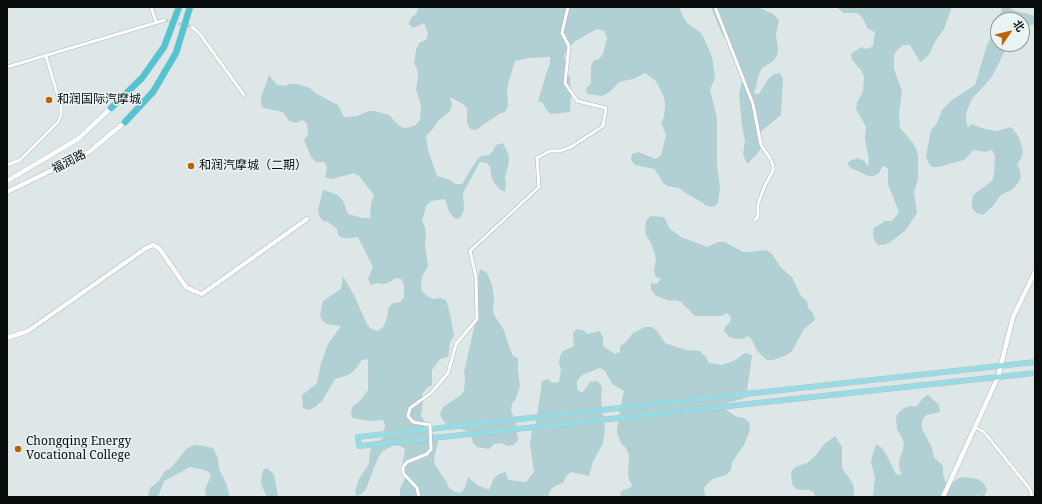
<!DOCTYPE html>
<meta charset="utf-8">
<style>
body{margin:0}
#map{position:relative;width:1042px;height:504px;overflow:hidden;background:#dee7e8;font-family:"Noto Serif","Noto Sans SC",serif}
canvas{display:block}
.frame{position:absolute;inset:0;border:8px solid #090c0c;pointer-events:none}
.north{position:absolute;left:990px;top:12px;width:40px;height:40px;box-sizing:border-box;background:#ebf4f5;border:1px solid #919798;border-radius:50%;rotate:55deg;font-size:11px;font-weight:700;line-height:16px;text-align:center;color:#090c0c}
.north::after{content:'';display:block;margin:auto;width:14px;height:18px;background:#bd6305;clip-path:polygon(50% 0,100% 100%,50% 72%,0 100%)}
</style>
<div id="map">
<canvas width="1042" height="504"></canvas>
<div class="frame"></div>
<div class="north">北</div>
</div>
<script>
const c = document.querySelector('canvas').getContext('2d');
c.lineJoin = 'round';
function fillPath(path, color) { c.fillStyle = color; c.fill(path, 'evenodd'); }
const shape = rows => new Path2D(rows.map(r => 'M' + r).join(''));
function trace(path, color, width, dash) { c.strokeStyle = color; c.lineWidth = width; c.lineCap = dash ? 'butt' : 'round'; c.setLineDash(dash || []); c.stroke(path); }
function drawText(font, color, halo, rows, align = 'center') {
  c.font = font + ' "Noto Serif","Noto Sans SC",serif'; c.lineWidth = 3; c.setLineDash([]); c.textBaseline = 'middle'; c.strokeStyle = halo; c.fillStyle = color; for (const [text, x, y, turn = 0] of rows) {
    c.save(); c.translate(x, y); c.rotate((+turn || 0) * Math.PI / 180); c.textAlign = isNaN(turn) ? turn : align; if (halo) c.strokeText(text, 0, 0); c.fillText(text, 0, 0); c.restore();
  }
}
fillPath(shape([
 [419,7,679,7,683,17,688,24,700,32,704,38,712,57,715,78,710,90,717,118,717,165,720,187,718,203,713,207,706,206,703,203,684,192,679,188,667,186,662,182,659,175,654,169,635,165,631,160,632,154,638,152,656,159,661,155,663,148,666,135,661,123,664,117,665,105,664,97,656,81,645,73,633,79,619,82,610,92,602,96,587,94,586,88,591,84,591,66,594,60,599,59,603,54,607,38,604,31,597,29,586,35,574,42,564,55,567,72,570,78,571,92,570,112,551,114,546,110,543,103,538,101,547,71,550,64,550,57,529,58,515,61,510,77,507,89,508,106,505,112,499,114,476,130,470,129,467,123,467,108,463,104,450,97,452,104,450,111,439,120,432,130,426,136,428,150,437,176,450,180,455,184,462,184,476,161,481,156,489,155,493,151,496,145,503,143,509,156,509,162,505,177,506,184,505,192,499,189,495,184,492,179,490,167,487,163,480,162,463,193,464,209,462,215,458,219,453,217,449,212,445,199,431,201,426,206,422,221,425,227,426,235,425,244,428,266,422,277,421,285,422,291,427,296,433,299,440,298,446,300,450,314,454,336,450,343,448,357,440,359,432,370,432,385,427,388,422,394,423,401,421,416,438,442,434,458,435,465,446,481,449,488,455,492,461,493,465,488,468,477,477,485,489,490,494,478,499,474,506,472,508,480,526,482,534,472,530,445,532,430,536,423,542,381,548,379,552,383,559,382,561,370,559,363,560,356,563,351,574,346,573,334,576,329,582,330,588,334,600,331,603,338,603,346,615,354,620,352,620,346,625,343,633,333,645,327,652,327,657,331,665,343,686,350,700,351,705,356,709,363,722,365,734,361,745,353,752,355,747,392,745,398,739,400,725,403,725,409,737,417,744,418,749,422,750,430,744,445,732,462,731,470,726,475,713,479,708,483,704,488,705,497,621,497,620,492,633,486,629,480,628,474,629,455,626,448,621,443,617,432,618,419,624,391,612,384,605,371,600,368,582,375,577,381,577,389,582,393,590,382,597,381,602,386,601,400,605,430,603,443,593,462,589,476,571,472,566,476,563,483,557,485,551,489,548,497,400,497,400,489,406,476,401,474,405,449,400,446,394,445,383,451,378,458,366,489,362,494,356,496,355,491,359,479,369,464,370,451,373,445,383,438,384,432,385,425,383,420,371,421,352,418,351,412,353,406,359,402,368,390,368,359,362,360,354,371,348,375,335,379,322,401,315,407,309,410,303,408,302,395,317,383,321,363,328,344,341,326,327,324,322,320,320,315,323,301,341,289,343,276,354,295,367,324,371,329,378,331,383,327,386,321,389,307,393,303,400,302,404,297,404,285,401,279,395,278,390,282,384,284,377,283,371,285,368,279,373,267,358,237,350,238,343,238,338,235,337,229,328,222,323,221,319,216,318,209,323,190,338,195,343,201,348,214,362,218,370,218,371,203,374,196,371,191,359,176,354,173,332,179,325,177,327,167,324,162,316,162,311,157,304,140,308,135,307,123,302,120,296,123,289,121,283,112,263,108,261,103,261,97,269,75,277,85,284,86,290,84,297,84,310,88,315,93,338,105,344,117,357,116,369,111,375,111,389,115,398,125,404,128,411,127,416,125,420,120,421,106,416,89,418,76,417,69,414,63,416,50,419,43,426,40,428,34,424,23,413,28,409,24,411,18,416,14],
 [711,7,758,7,773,14,779,20,776,34,778,50,777,56,773,61,762,68,759,74,756,87,754,93,759,94,768,79,774,74,780,73,783,79,781,115,758,134,758,141,761,148,757,154,747,164,743,154,745,141,742,126,739,95,743,75,734,57,731,43,722,34],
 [837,7,952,7,944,29,936,40,930,53,926,58,920,62,910,45,903,45,897,50,894,55,894,69,902,91,899,114,900,128,913,143,917,150,918,157,918,179,914,192,917,213,906,230,889,243,883,245,878,245,874,240,873,234,874,228,885,221,892,221,899,212,888,184,888,168,883,166,879,173,874,176,868,176,851,168,847,163,852,160,858,158,864,161,868,166,869,160,865,139,866,127,856,109,857,103,863,91,864,77,861,70,852,60,851,54,861,47,867,49,873,46,875,32,868,29,862,17,857,13,843,13],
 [1002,7,1010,7,1013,10,1035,16,1035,24,1022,28,1022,20,999,20],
 [998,23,998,44,1008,44,992,77,971,100,966,114,966,120,968,128,971,124,985,129,997,131,1011,127,1019,137,1023,151,1021,159,1017,164,1020,171,1021,177,1018,183,1013,189,1001,195,993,206,983,215,976,213,972,208,972,201,973,195,992,181,994,174,995,156,992,150,985,152,974,150,964,160,939,167,932,167,928,162,926,156,931,130,936,125,942,110,952,100,975,85,987,45],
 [650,216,664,217,670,229,681,237,707,247,718,242,725,242,743,252,750,252,766,250,772,254,779,265,789,275,792,277,801,296,807,301,808,308,813,313,815,320,804,329,792,351,787,355,773,360,767,360,757,351,752,340,748,336,742,339,736,339,729,337,724,331,725,327,730,322,731,317,727,313,721,316,695,316,681,302,675,300,669,301,655,295,651,289,651,283,657,284,661,279,656,277,654,271,656,259,652,245,645,233,646,221],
 [480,269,487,273,492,285,494,298,493,308,494,315,503,328,510,349,513,356,518,358,518,371,520,386,516,398,512,404,511,410,516,423,518,440,514,445,508,446,501,443,494,444,489,449,477,447,473,443,471,432,447,425,442,419,440,414,443,407,461,395,464,391,465,378,464,372,475,323,475,304,477,283],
 [928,395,939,405,940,412,926,415,922,421,922,429,932,448,934,457,943,466,943,473,945,482,950,484,959,478,965,477,978,479,984,484,987,490,984,497,978,495,976,497,873,497,875,477,871,463,872,457,876,444,882,448,886,454,896,474,902,475,899,468,899,461,903,449,904,442,897,429,896,417,898,413,904,408,910,406,916,407,923,398],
 [835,436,842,447,842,468,853,484,854,492,853,497,815,497,814,492,808,490,801,490,796,489,792,484,791,472,795,467,807,463,812,459,817,454,824,444],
 [194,445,199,445,213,448,218,458,219,469,226,483,230,497,206,497,205,489,211,476,209,472,204,470,190,467,164,481,158,497,148,497,149,491,151,487,159,481,164,472,172,467,186,449],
 [267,468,274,474,278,497,267,497,264,491,261,482,262,474,263,470]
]), '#b1d0d4');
trace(shape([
 [165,20,192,27]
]), '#bec6c7', 3, [3, 1.5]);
const street = shape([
 [151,7,156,22],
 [715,7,753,104,761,145,771,160,773,166,773,171,765,185,758,204,758,216,755,220],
 [192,27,199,33,244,95],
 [7,67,165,20],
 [7,165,20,160,58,122,61,115,61,107,46,56],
 [430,425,413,422,408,416,410,408,431,393,448,373,456,344,477,319,476,277,470,251,539,187,537,158,550,151,560,151,571,147,603,126,606,108,577,101,565,83,569,46,562,33,568,7],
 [975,427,984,432,1030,489,1032,497],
 [419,497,417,488,403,473,403,467,407,462,427,454,431,449]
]);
const secondary = shape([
 [7,181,78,139,111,108],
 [7,192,89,152,125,122],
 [7,338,28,331,146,248,153,245,159,248,186,287,194,291,202,294,307,219],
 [943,497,998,377,1013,317,1035,272]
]);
const primary = shape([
 [1035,362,358,437,359,446,1035,373]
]);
const highway = shape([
 [111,108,142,78,164,47,179,7],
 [125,122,153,92,176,53,190,7]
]);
trace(street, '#aeb6b7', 4);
trace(secondary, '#aeb6b7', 5.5);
trace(primary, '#bfc0c0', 6);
trace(highway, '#bfc0c0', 7);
trace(street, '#fff', 3);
trace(secondary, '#fff', 4.5);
trace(primary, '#97dce5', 5);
trace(highway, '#51c5d3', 6);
const streetBridge = shape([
 [430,425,431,449]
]);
trace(streetBridge, '#aeb6b7', 4, []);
trace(streetBridge, '#fff', 3);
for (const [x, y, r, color] of [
 [49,100,4,"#bd6305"],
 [191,166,4,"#bd6305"],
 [18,449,4,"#bd6305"]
]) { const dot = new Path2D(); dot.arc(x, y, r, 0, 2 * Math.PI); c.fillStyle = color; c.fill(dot); trace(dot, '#ebf4f5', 1.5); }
drawText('12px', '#090c0c', '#ebf4f5', [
 ["和润国际汽摩城",57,100],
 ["和润汽摩城（二期）",199,166],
 ["Chongqing Energy",26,442],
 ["Vocational College",26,456]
], 'left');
drawText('12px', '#090c0c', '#ebf4f5', [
 ["福润路",69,162,-27]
]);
</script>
